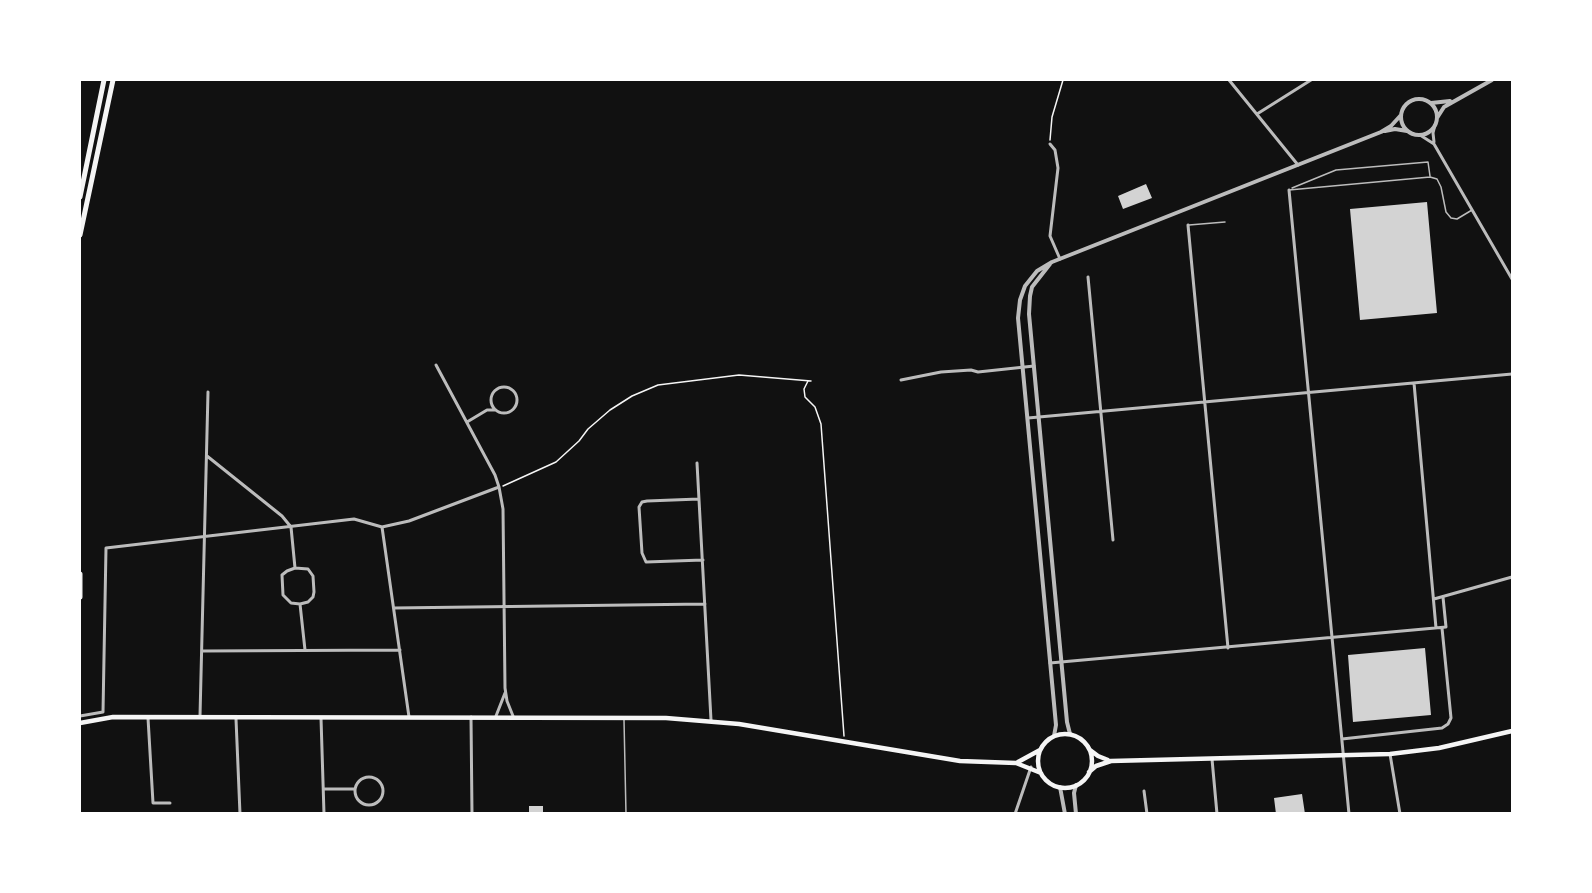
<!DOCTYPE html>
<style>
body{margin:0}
#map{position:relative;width:1592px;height:893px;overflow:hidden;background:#111;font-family:Rubik,sans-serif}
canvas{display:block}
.frame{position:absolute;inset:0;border:81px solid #fff;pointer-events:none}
</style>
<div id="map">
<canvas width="1592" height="893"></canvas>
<div class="frame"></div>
</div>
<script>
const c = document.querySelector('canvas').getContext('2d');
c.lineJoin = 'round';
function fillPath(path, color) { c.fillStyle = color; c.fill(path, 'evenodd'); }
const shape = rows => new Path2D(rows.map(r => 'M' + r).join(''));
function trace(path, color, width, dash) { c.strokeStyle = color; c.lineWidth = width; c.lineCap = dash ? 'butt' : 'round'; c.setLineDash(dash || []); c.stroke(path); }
fillPath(shape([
 [1146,184,1152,198,1123,209,1118,196],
 [1427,202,1437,313,1360,320,1350,209],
 [1425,648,1431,715,1353,722,1348,655],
 [1302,794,1305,814,1276,814,1274,798],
 [529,806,543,806,543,814,529,814]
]), '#d3d3d3');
trace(shape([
 [1050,140,1052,117,1063,80],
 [808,381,804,389,805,397,815,407,821,424,844,736],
 [503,486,556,462,579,441,588,429,610,410,632,396,658,385,739,375,811,381]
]), '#f5f5f5', 1.5);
trace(shape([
 [1292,188,1336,170,1428,162,1430,176],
 [1289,190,1430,177,1437,179,1441,187,1446,212,1451,218,1457,219,1472,210],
 [1189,225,1225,222],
 [624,720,626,814]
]), '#bcbcbc', 1.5);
trace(shape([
 [1229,80,1298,165],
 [1257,114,1311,80],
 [1420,135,1434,144,1512,279],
 [1434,142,1433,133,1435,125],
 [1050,144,1055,150,1058,168,1050,236,1060,259],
 [1289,190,1349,814],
 [1188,225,1228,648],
 [1088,277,1113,540],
 [436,365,495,475,499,487,503,509,505,688,507,701,513,716],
 [901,380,941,372,971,370,978,372,1034,366],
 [1414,383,1436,628],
 '491 400a13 13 0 1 1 26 0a13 13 0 1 1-26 0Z',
 [1028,418,1512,374],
 [467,422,487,410,496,410],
 [207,456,282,516,291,527,295,568],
 [697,463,711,720],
 [699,499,647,501,642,502,639,507,642,553,646,562,703,560],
 [382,527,409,717],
 [295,568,308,569,313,576,314,592,313,597,308,602,300,604,291,603,283,595,282,575,287,571,295,568],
 [1434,599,1512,577],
 [300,604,305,650],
 [394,608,705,604],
 [203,651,400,650],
 [1050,663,1446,627,1443,597],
 [80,716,103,712,106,548,354,519,382,527,409,521,499,487],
 [200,716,208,392],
 [496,716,505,693],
 [471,717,472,814],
 [148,718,153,803,170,803],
 [321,718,324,814],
 [236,719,240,814],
 [1342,739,1442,728,1448,724,1451,718,1442,628],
 [1390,754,1400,814],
 [1212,759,1217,814],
 '355 791a14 14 0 1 1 28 0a14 14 0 1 1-28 0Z',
 [324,789,355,789],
 [1144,791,1147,814],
 [1015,814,1031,767]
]), '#bcbcbc', 3);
trace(shape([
 '1401 117a18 18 0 1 1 36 0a18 18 0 1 1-36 0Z',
 [1431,103,1450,101],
 [1437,118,1444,107,1492,80],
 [1385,131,1395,129,1407,131],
 [1050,264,1032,287,1030,296,1029,314,1067,722,1070,734],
 [1054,736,1056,725,1018,318,1020,300,1025,286,1037,271,1052,262,1381,132,1391,126,1401,115],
 [1076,785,1074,793,1076,814],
 [1060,787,1065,814]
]), '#bcbcbc', 4);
trace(shape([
 [80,723,113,717,666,718,739,724,960,761,1016,763,1041,773],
 '1038 761a27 27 0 1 1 54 0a27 27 0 1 1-54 0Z',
 [1090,750,1098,756,1108,760],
 [1018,762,1040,750],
 [1089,772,1096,766,1111,761,1390,754,1439,748,1512,731]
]), '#f5f5f5', 4.5);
trace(shape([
 [80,197,104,80],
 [80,235,113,80],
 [80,574,80,597]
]), '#f5f5f5', 5);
</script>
